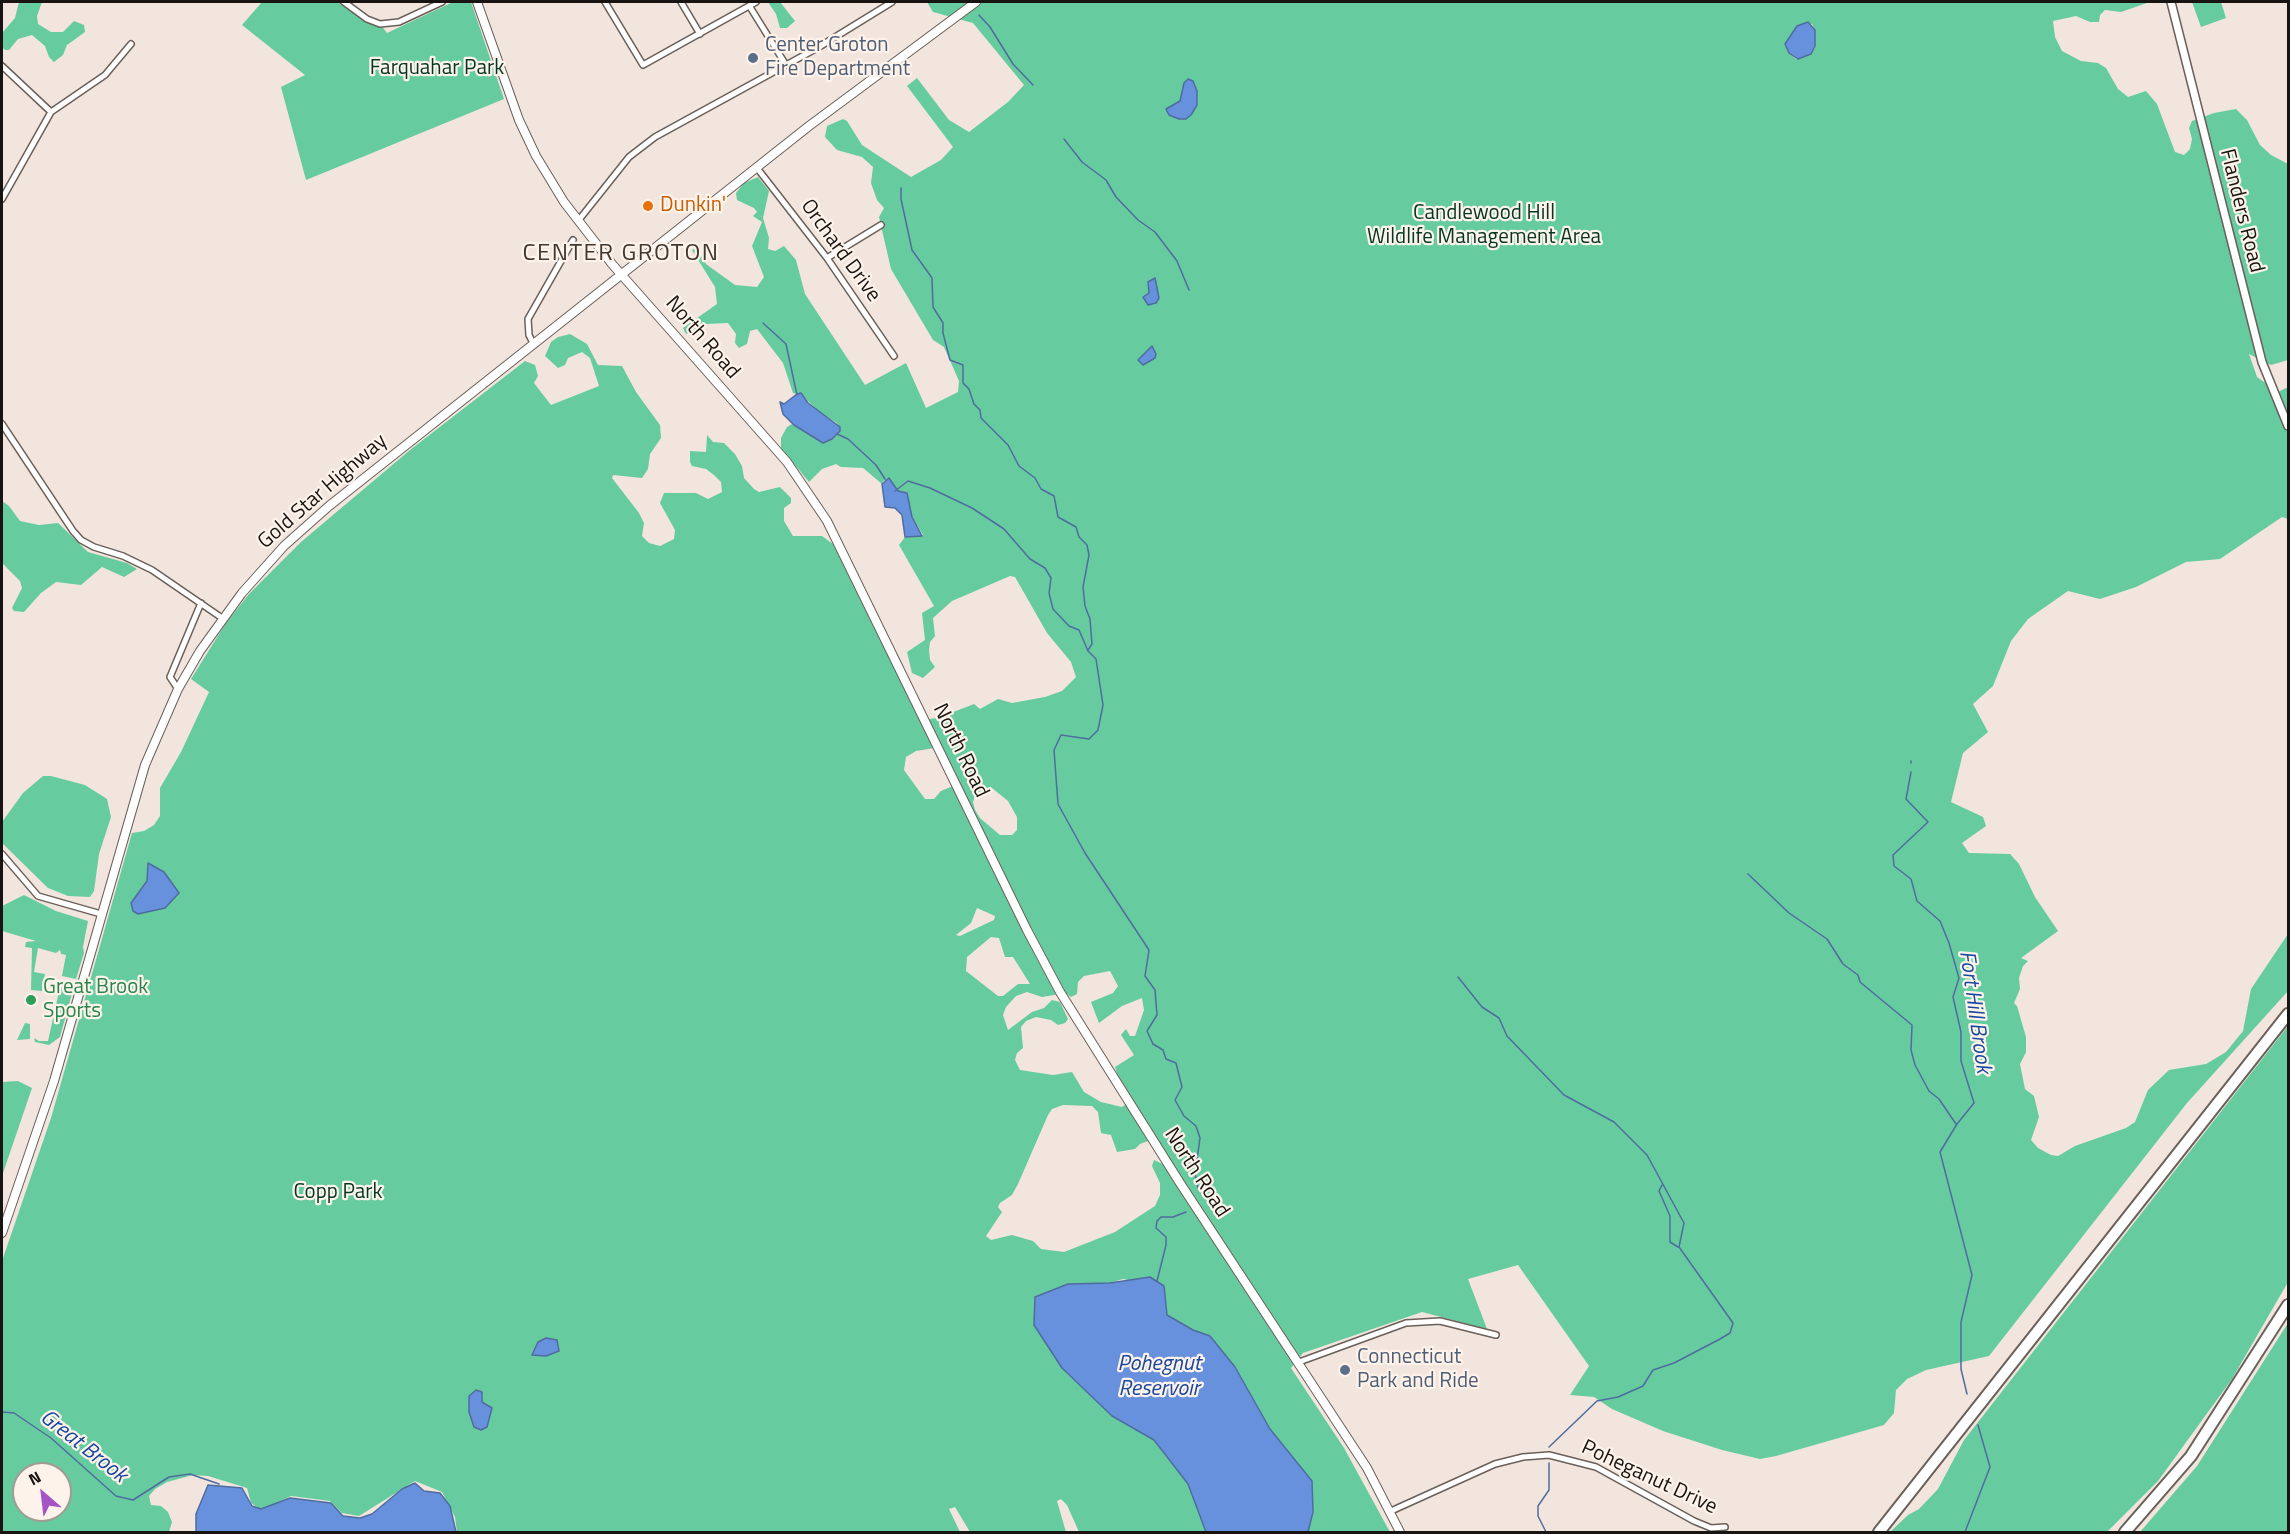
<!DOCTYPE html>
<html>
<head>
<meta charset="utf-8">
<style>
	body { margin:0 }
	#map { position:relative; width:2290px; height:1534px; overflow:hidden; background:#f1e5dd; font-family:"Titillium Web",sans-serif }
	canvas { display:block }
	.frame { position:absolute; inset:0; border:3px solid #171411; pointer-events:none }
	.north { position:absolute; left:12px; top:1462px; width:60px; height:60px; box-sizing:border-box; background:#fef3ea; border:2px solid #a29a93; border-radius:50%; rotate:332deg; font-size:16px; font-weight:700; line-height:24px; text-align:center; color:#171411 }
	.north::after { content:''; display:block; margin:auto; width:21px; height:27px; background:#a554c5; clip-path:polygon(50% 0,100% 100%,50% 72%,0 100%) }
</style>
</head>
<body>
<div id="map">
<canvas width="2290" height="1534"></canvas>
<div class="frame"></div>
<div class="north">N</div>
</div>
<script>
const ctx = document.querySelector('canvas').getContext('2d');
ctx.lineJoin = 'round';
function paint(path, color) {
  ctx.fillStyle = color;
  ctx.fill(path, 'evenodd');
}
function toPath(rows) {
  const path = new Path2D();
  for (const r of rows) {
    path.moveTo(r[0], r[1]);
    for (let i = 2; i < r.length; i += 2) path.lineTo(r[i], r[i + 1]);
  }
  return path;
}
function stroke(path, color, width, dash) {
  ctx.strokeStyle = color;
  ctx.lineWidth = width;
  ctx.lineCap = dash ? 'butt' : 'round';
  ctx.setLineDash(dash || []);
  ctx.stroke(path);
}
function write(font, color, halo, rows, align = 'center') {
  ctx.font = font + ' "Titillium Web",sans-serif';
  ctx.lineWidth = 4.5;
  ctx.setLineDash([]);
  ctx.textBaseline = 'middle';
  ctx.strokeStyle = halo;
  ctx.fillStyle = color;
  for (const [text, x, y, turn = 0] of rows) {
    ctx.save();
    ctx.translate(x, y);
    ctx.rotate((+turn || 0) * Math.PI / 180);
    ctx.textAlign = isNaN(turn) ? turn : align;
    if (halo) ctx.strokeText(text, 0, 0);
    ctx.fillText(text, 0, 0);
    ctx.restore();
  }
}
const green = toPath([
	[19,2,42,2,37,16,38,24,51,32,63,32,74,21,84,25,85,32,67,45,63,55,54,62,49,57,45,46,32,35,18,39,9,50,5,50,2,47,2,33,15,18],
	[262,2,342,2,381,25,387,33,453,2,471,2,504,99,306,180,281,87,305,75,242,25],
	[768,2,780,2,795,21,787,28,780,28,776,14],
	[927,2,2150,2,2121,12,2105,10,2100,15,2099,22,2090,22,2076,16,2053,21,2055,37,2062,51,2081,61,2098,63,2106,68,2118,89,2128,97,2146,91,2157,104,2175,152,2184,155,2190,149,2192,139,2189,128,2192,121,2214,113,2236,109,2247,120,2260,145,2271,155,2288,164,2288,360,2271,365,2249,354,2257,377,2278,392,2288,387,2288,519,2282,517,2220,559,2186,562,2136,587,2100,599,2068,591,2028,619,2011,641,1993,686,1973,704,1988,732,1963,753,1951,802,1983,817,1986,826,1962,843,1969,853,2010,854,2019,864,2035,897,2058,931,2021,958,2028,961,2023,966,2019,978,2020,989,2014,1003,2017,1006,2026,1037,2026,1052,2020,1064,2025,1089,2034,1096,2039,1117,2031,1140,2038,1148,2051,1155,2058,1156,2075,1146,2126,1128,2135,1122,2148,1090,2169,1070,2206,1064,2226,1052,2243,1031,2251,989,2288,934,2288,991,2187,1103,1989,1356,1926,1370,1907,1379,1896,1390,1894,1413,1884,1425,1776,1456,1760,1459,1722,1450,1663,1431,1612,1409,1594,1397,1570,1395,1589,1366,1518,1265,1468,1279,1487,1329,1422,1312,1303,1353,1291,1368,1344,1448,1390,1532,1308,1532,1298,1463,1270,1429,1235,1367,1210,1336,1193,1330,1167,1315,1164,1286,1123,1279,1110,1283,1068,1284,1035,1298,1062,1368,1112,1416,1154,1440,1188,1484,1206,1532,1079,1532,1067,1505,1061,1499,1057,1501,1066,1532,970,1532,955,1507,949,1509,960,1532,457,1532,455,1517,442,1492,415,1481,359,1516,342,1513,330,1501,291,1496,261,1510,251,1503,247,1488,208,1476,193,1475,167,1482,155,1489,149,1496,151,1505,161,1506,168,1512,172,1522,169,1532,2,1532,2,1261,51,1118,132,833,144,831,154,825,160,816,160,788,181,752,209,692,191,679,226,623,249,594,301,542,410,450,525,361,535,365,538,376,534,383,551,405,599,386,590,358,582,352,568,358,565,365,558,368,545,356,551,342,558,337,570,334,587,344,598,365,622,366,636,392,660,425,661,438,650,454,648,469,642,478,613,475,612,478,639,513,644,523,642,536,649,543,660,546,674,539,675,530,660,503,664,493,696,493,708,499,722,492,721,482,714,475,706,469,692,466,690,462,690,451,706,452,707,435,713,442,724,443,735,454,742,466,744,478,754,489,759,492,780,487,791,498,791,503,784,508,784,521,793,536,822,536,833,544,920,720,938,718,974,704,980,709,998,699,1012,703,1045,697,1062,691,1076,677,1071,662,1047,633,1015,577,1010,576,952,601,933,618,935,636,930,642,929,650,930,660,935,667,923,678,912,673,907,652,925,640,922,613,934,606,899,545,905,537,923,535,912,517,904,492,898,491,890,479,883,481,882,484,863,468,841,467,836,464,822,469,809,482,781,448,781,438,787,427,792,424,825,443,840,431,837,423,819,412,802,395,793,393,783,363,757,329,750,331,747,344,739,348,735,343,736,334,728,323,706,324,686,334,683,328,717,304,715,287,692,250,697,248,706,264,735,285,757,287,764,277,752,246,762,222,753,216,757,212,754,208,737,200,736,193,744,183,758,177,769,191,763,218,769,238,768,249,775,251,784,246,796,260,805,294,865,385,906,363,926,408,958,392,959,381,944,347,933,340,891,269,879,217,884,208,877,200,871,183,873,167,862,157,837,150,825,137,827,126,843,119,847,121,862,145,911,177,941,160,953,147,907,86,917,78,949,120,969,132,1008,102,1024,85,973,23,933,12],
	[1812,24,1815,30,1815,48,1807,56,1796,59,1789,53,1785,44,1794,30],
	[935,748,953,786,941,791,934,799,925,799,904,770,906,757,916,751],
	[992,788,1008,801,1017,817,1017,830,1012,835,1000,835,980,818,975,810,973,802,975,796],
	[977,908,995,916,994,920,960,936,956,935,971,923],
	[991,937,999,938,1005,957,1013,957,1030,984,1018,984,1003,996,998,996,966,971,967,957],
	[1110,971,1118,986,1113,993,1091,1002,1099,1023,1122,1006,1142,998,1144,1010,1135,1036,1130,1036,1126,1029,1121,1035,1134,1055,1115,1067,1126,1104,1122,1107,1101,1102,1084,1092,1072,1072,1053,1075,1020,1070,1015,1060,1017,1053,1023,1048,1021,1027,1026,1021,1036,1017,1051,1020,1058,1025,1065,1023,1068,1019,1060,1002,1052,1000,1044,1008,1032,1012,1008,1030,1003,1015,1006,1007,1016,996,1027,992,1042,997,1065,993,1071,997,1077,994,1078,982,1084,976],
	[1063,1105,1092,1106,1098,1112,1101,1133,1111,1135,1117,1152,1135,1149,1140,1144,1148,1141,1152,1144,1165,1165,1154,1160,1152,1166,1160,1183,1160,1195,1155,1206,1115,1232,1064,1252,1041,1249,1033,1241,1012,1235,991,1240,986,1236,1002,1212,998,1207,1000,1203,1012,1195,1018,1184,1048,1115,1052,1109],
	[24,1474,60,1474,60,1510,24,1510],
	[2192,2,2221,2,2226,18,2201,27],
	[2,501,9,506,20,521,39,525,58,523,88,552,127,563,137,569,124,577,102,567,81,585,56,582,41,593,24,612,14,611,12,608,22,588,20,581,2,563],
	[43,776,51,776,85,785,107,799,111,817,99,854,94,891,90,897,68,896,48,888,2,843,2,822,23,793],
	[24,895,56,911,88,921,83,947,84,953,76,979,62,976,66,955,61,954,60,950,56,953,38,948,34,972,45,974,42,991,31,990,32,948,25,947,26,942,36,941,2,931,2,906],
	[60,987,73,990,60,1037,49,1045,35,1042,34,1038,39,1041,48,1041],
	[25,1023,30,1024,30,1039,17,1040],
	[2288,1026,2288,1282,2232,1379,2158,1481,2107,1532,1890,1532,1908,1515,1919,1509,1938,1489,1964,1440],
	[18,1081,32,1088,2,1176,2,1082],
	[2288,1323,2288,1532,2140,1532,2197,1466]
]);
const water = toPath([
	[1808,22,1815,30,1815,46,1811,54,1798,59,1789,53,1785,44,1797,26,1808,22],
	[1188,79,1193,81,1197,91,1197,105,1191,115,1186,119,1179,119,1169,115,1166,109,1180,101,1184,83,1188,79],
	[1155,278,1159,298,1156,303,1148,305,1143,297,1149,293,1148,282,1155,278],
	[1152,346,1156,354,1155,358,1143,365,1138,360,1152,346],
	[801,393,808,403,840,427,840,431,832,439,823,443,794,425,783,414,780,402,784,404,797,394,801,393],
	[889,478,898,491,907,493,912,517,922,536,905,537,902,515,895,508,885,507,882,484,889,478],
	[148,863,164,872,179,893,165,908,138,914,133,911,131,903,147,881,148,863],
	[1150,1277,1164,1286,1167,1315,1193,1330,1210,1336,1235,1367,1270,1429,1312,1481,1313,1512,1308,1532,1206,1532,1188,1484,1154,1440,1112,1416,1062,1368,1034,1325,1035,1297,1068,1284,1110,1283,1150,1277],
	[546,1338,557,1340,559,1351,546,1356,532,1355,538,1342,546,1338],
	[476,1390,482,1392,482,1402,492,1408,487,1427,481,1430,474,1427,469,1412,469,1396,476,1390],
	[415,1483,424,1491,440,1493,450,1506,456,1532,196,1532,196,1514,208,1485,242,1488,252,1506,261,1509,290,1498,331,1503,343,1516,360,1518,372,1514,402,1489,415,1483]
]);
const stream = toPath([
	[979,15,990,27,1013,64,1033,85],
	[1064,139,1082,162,1106,180,1116,197,1138,220,1155,232,1177,261,1189,290],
	[901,188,901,199,912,250,932,278,933,307,943,323,943,333,950,360,963,365,963,383,969,389,974,404,980,410,981,418,1008,445,1019,466,1035,478,1041,489,1054,496,1058,517,1076,527,1079,537,1087,545,1089,555,1083,587,1085,606,1090,619,1092,644,1088,650],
	[763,323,786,344,797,395],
	[837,434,848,439,876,465,885,479],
	[895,491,908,481,930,488,972,508,1004,529,1030,559,1045,568,1051,578,1049,593,1053,609,1069,626,1079,630,1088,651,1096,659,1103,705,1098,730,1089,739,1061,735,1054,750,1058,804,1085,853,1149,950,1145,976,1155,990,1157,1015,1147,1031,1153,1044,1163,1050,1166,1059,1176,1063,1182,1087,1175,1100,1184,1116,1196,1126,1200,1138,1195,1174,1198,1188],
	[1911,761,1911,763],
	[1911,772,1906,799,1928,822,1893,855,1894,866,1911,879,1917,901,1940,921,1949,943,1959,978,1953,997,1961,1032,1961,1061,1974,1103,1957,1124,1940,1152,1972,1275,1961,1322,1961,1369,1967,1394],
	[1748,874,1789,913,1827,939,1843,964,1858,975,1860,982,1912,1025,1911,1050,1915,1065,1929,1091,1939,1099,1956,1124],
	[1458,977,1482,1007,1499,1018,1507,1036,1564,1095,1614,1122,1647,1155,1684,1223,1679,1247,1733,1323,1730,1333,1720,1339,1674,1363,1653,1370,1643,1386,1618,1397,1597,1401,1549,1447],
	[1662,1185,1659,1191,1670,1216,1670,1242,1678,1247],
	[1157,1281,1166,1245,1166,1237,1156,1228,1157,1221,1161,1217,1173,1217,1186,1212],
	[2,1412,14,1413,51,1438,116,1496,133,1500,169,1477,190,1474,219,1484],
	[1546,1532,1538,1516,1538,1506,1549,1490,1549,1463],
	[1965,1532,1990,1467,1978,1425]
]);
const minor = toPath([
	[344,2,367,19,380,24,399,22,442,2],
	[605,2,643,65,756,2],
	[681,2,700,34],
	[750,7,786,65],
	[2,66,51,112],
	[757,168,827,258,894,356],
	[2,199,51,112,105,75,131,44],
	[578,221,629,157,655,137,819,47,892,2],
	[827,258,881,225],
	[534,345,529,335,528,319,573,240],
	[2,424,73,531,81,540,94,547,123,556,152,570,222,618],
	[178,689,170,677,201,603],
	[2,854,38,896,101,914],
	[1299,1362,1406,1323,1440,1321,1496,1335],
	[1391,1511,1495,1464,1523,1457,1549,1455,1596,1467,1694,1521,1711,1528,1725,1527]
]);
const tertiary = toPath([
	[2171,2,2262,362,2288,426]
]);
const secondary = toPath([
	[477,2,519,120,536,156,564,202,612,264,787,462,827,521,1027,930,1060,992,1180,1183,1367,1468,1400,1532],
	[2,1233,54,1081,145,765,178,689,200,651,242,593,284,546,329,506,809,126,976,2]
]);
const motorway = toPath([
	[1879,1532,2288,1014],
	[2125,1532,2191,1456,2288,1305]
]);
const markers = [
	[753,58,6,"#5c6f8a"],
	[648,206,6,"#e8710a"],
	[31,1000,6,"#2e9e5b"],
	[1345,1370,6,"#5c6f8a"]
];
const serviceNames = [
	["Center Groton",765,46],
	["Fire Department",765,70],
	["Connecticut",1357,1358],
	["Park and Ride",1357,1382]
];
const parkNames = [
	["Farquahar Park",437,69],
	["Candlewood Hill",1484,214],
	["Wildlife Management Area",1484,238],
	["Copp Park",338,1193]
];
const foodNames = [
	["Dunkin'",660,206]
];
const streetNames = [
	["Flanders Road",2241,211,76],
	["Orchard Drive",840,251,54],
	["North Road",702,338,49],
	["Gold Star Highway",323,492,-41],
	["North Road",960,751,64],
	["North Road",1196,1173,57],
	["Poheganut Drive",1649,1478,25]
];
const leisureNames = [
	["Great Brook",43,988],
	["Sports",43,1012]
];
const waterNames = [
	["Fort Hill Brook",1974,1012,82],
	["Pohegnut",1159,1365],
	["Reservoir",1159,1390],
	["Great Brook",83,1447,38]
];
const quarterNames = [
	["CENTER GROTON",621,254]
];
paint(green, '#66cca0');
paint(water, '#6791dc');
stroke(water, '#4f6c9f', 1.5);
stroke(stream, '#4f6c9f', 1.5);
stroke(minor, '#6a6059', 8);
stroke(tertiary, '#6a6059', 10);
stroke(secondary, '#6a6059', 10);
stroke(motorway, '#6a6059', 14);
stroke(minor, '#fff', 5);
stroke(tertiary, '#fff', 7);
stroke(secondary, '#fff', 8);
stroke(motorway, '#fff', 10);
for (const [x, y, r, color] of markers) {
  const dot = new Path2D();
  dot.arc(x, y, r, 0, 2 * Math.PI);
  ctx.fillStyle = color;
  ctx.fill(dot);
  stroke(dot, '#fef3ea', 2);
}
write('21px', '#4e5e75', '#fef3ea', serviceNames, 'left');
write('21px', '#043624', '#fef3ea', parkNames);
write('21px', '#c56008', '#fef3ea', foodNames, 'left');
write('21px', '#171411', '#fef3ea', streetNames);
write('21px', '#27864d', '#fef3ea', leisureNames, 'left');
write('italic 22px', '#1948a0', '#fef3ea', waterNames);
ctx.letterSpacing = '1.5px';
write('24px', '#403831', '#fef3ea', quarterNames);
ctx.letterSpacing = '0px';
</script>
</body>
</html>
